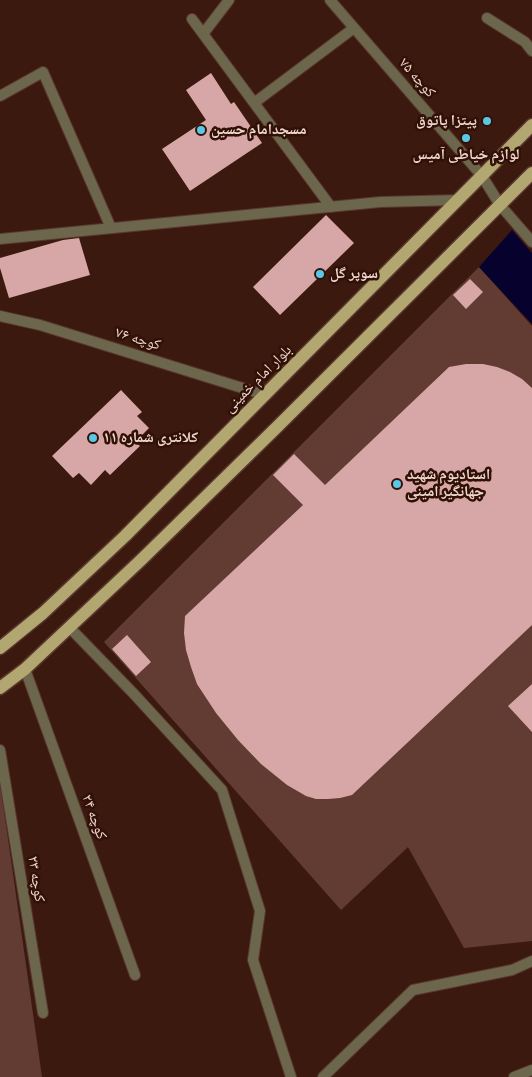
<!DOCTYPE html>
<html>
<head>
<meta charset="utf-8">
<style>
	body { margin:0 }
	canvas { display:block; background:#3c190f }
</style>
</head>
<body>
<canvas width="532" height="1077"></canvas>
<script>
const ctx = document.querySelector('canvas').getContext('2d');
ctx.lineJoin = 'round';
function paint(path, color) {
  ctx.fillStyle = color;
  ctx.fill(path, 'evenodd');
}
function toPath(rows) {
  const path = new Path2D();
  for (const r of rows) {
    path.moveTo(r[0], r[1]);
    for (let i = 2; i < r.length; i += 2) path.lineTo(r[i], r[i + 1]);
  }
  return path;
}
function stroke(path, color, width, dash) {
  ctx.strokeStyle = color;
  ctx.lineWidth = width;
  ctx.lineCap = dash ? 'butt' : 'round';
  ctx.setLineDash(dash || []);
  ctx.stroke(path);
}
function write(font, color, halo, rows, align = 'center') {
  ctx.font = font + ' "Fira Sans Condensed","Noto Naskh Arabic",sans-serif';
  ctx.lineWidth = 5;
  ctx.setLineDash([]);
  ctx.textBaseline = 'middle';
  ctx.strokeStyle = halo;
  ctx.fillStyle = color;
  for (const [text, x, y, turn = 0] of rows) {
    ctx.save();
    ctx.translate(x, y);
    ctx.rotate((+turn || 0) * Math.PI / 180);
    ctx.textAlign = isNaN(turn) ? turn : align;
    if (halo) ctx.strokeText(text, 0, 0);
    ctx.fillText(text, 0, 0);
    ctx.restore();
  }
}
const green = toPath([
	[479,267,532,326,532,941,464,948,408,847,341,910,104,642],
	[0,783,42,1077,0,1077]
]);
const water = toPath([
	[512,230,532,253,532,324,479,267]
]);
const building = toPath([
	[211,73,231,104,234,102,262,143,190,191,162,149,206,120,186,90],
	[326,215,354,243,280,315,253,287],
	[79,238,90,275,9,298,0,268,0,258,63,240],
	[470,279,483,292,466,309,453,295],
	[466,364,483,364,497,367,510,372,522,379,532,388,532,625,352,795,340,798,328,799,316,799,306,796,287,785,261,764,238,740,216,713,197,684,191,667,186,650,184,633,185,616,303,505,273,475,294,454,325,485,449,367],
	[121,390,142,412,137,416,149,428,135,442,140,446,110,475,105,470,91,485,79,473,73,478,52,456],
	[127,635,151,662,136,676,112,649],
	[532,684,532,732,508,706]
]);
const minor = toPath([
	[330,0,482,176,500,205,532,242],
	[487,18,525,42,532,51],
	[192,19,331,207],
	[203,34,229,0],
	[0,96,43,72,111,228],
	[254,103,354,28],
	[0,239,380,202,458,200],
	[0,316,40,325,265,395],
	[70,628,134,694,222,790,260,911,253,960,291,1077],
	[25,669,135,975],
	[0,750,43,1013],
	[323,1077,413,990,512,970,532,961],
	[514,1077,532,1070]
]);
const primary = toPath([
	[0,648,43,613,125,536,532,125],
	[0,688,25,669,141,560,277,427,532,173]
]);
const markers = [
	[487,121,5,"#59c8e4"],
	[201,130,5,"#59c8e4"],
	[466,138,5,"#59c8e4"],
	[320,274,5,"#59c8e4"],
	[93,438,5,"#59c8e4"],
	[397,484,5,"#59c8e4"]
];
const streetNames = [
	["کوچه ۷۵",417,78,49],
	["کوچه ۷۶",138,339,17],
	["بلوار امام خمینی",258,379,-45],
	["کوچه ۲۴",94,817,70],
	["کوچه ۲۳",36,879,81]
];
const poiNames = [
	["پیتزا پاتوق",477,121,"right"],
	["مسجدامام حسین",211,130],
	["لوازم خیاطی آمیس",466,155,"center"],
	["سوپر گل",330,274],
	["کلانتری شماره ۱۱",103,438],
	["استادیوم شهید",407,475],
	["جهانگیر امینی",407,492]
];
paint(green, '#623c32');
paint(water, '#07012e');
paint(building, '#d7a6a7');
stroke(minor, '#58372e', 12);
stroke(primary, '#58372e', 15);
stroke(minor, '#6c664d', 10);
stroke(primary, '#b3a771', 12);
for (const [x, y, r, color] of markers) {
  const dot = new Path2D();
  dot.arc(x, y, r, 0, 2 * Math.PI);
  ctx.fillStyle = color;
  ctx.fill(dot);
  stroke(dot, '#311006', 2);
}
write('15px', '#eed6ce', '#311006', streetNames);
write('bold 15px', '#eed6ce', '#311006', poiNames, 'left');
</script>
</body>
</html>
